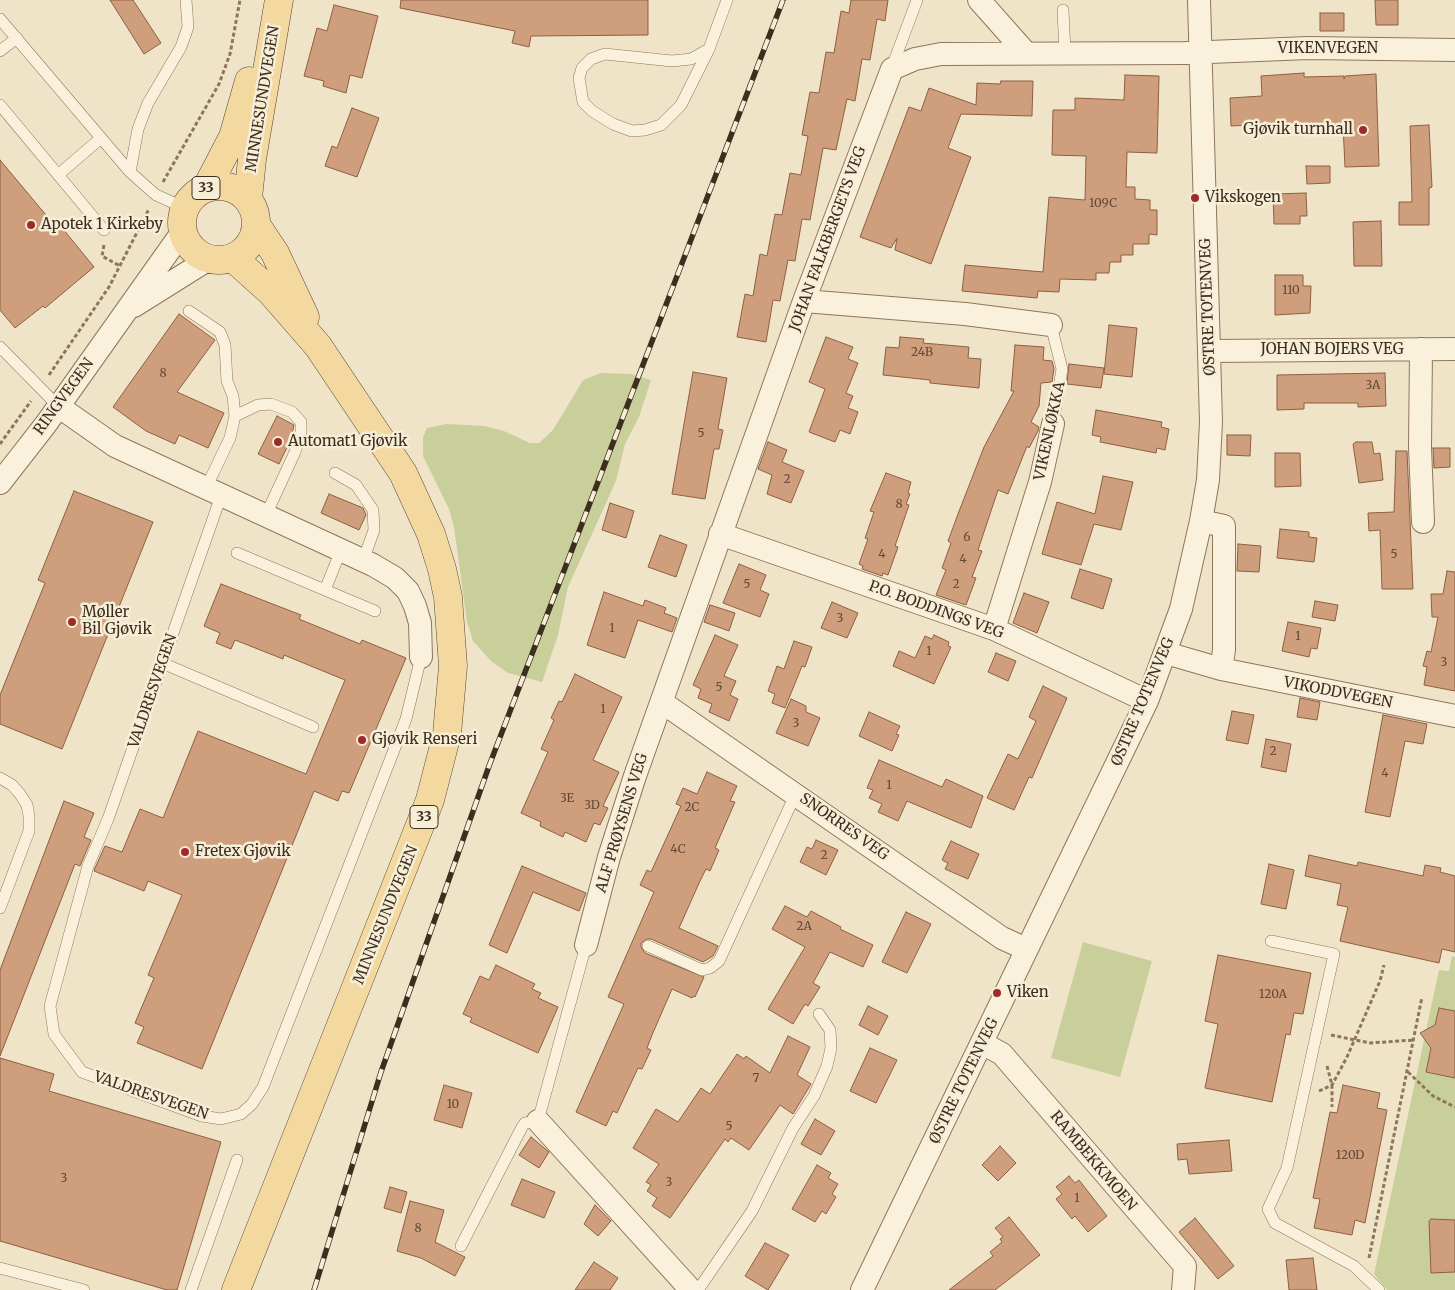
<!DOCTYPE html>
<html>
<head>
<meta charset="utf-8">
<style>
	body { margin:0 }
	canvas { display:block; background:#f0e4c8 }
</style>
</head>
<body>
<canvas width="1455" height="1290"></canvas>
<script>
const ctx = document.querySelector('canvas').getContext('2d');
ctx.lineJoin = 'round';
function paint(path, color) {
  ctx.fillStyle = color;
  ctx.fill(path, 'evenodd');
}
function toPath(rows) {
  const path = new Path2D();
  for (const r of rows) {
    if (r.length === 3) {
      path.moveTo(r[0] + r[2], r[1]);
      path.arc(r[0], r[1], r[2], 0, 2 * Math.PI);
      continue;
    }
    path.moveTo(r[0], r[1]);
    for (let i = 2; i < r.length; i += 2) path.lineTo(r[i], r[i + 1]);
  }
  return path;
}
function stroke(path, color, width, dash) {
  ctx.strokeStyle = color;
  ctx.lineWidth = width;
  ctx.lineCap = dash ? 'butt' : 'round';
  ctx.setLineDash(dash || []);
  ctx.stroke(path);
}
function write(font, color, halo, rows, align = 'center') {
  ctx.font = font + ' Merriweather,serif';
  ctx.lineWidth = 5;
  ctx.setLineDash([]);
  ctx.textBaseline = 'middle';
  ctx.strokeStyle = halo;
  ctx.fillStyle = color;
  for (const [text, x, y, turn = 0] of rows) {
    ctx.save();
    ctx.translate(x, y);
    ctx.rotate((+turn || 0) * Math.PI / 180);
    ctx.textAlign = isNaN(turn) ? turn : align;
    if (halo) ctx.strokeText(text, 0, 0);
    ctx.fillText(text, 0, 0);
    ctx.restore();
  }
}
const green = toPath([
	[601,373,631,374,651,380,639,417,625,444,616,481,568,587,558,635,542,682,508,673,492,662,473,641,467,622,454,527,449,509,423,456,423,437,427,428,446,424,485,426,504,431,530,443,539,443,553,430,583,380],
	[1083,942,1152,961,1120,1077,1051,1058],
	[1452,956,1455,957,1455,1290,1387,1290,1374,1274,1439,970,1449,971]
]);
const building = toPath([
	[110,0,133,0,161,43,144,54,110,0],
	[401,0,648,0,648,35,531,36,529,47,512,43,515,31,400,8,401,0],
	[851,0,888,0,885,21,877,19,870,60,862,59,855,101,847,99,836,150,823,148,810,220,802,219,795,261,788,260,780,301,773,300,766,342,737,337,745,294,753,296,760,254,767,256,775,214,782,215,790,173,801,175,808,136,802,135,810,92,819,93,826,52,834,53,841,11,849,13,851,0],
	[1375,0,1398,0,1398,25,1376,25,1375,0],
	[334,5,378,16,362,78,350,75,346,93,323,86,324,81,304,76,317,28,327,31,334,5],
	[1320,13,1344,13,1344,31,1320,31,1320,13],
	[1304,73,1304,77,1344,76,1344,79,1345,76,1376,74,1379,166,1345,167,1343,125,1272,128,1272,124,1231,126,1230,98,1262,96,1261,76,1304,73],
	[1125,75,1159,76,1157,153,1127,152,1126,187,1135,187,1135,199,1150,200,1150,210,1157,210,1157,235,1149,234,1149,244,1133,244,1133,255,1121,255,1121,262,1110,262,1109,273,1096,273,1096,280,1060,279,1059,292,1038,291,1037,298,962,291,965,265,1043,272,1049,197,1085,200,1086,156,1052,155,1053,110,1075,110,1075,98,1124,100,1125,75],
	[1001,81,1033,81,1032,116,961,114,948,148,971,157,931,264,895,250,897,238,891,248,860,237,909,107,921,111,929,88,976,105,977,83,1000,84,1001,81],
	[352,108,379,118,357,177,325,166,332,146,337,148,352,108],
	[1429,125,1432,187,1429,188,1429,225,1399,225,1399,202,1412,202,1410,126,1429,125],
	[0,160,56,227,59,224,94,267,45,308,43,306,15,328,0,310,0,160],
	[1306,166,1330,166,1330,183,1307,184,1306,166],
	[1306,193,1307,216,1300,216,1300,224,1274,224,1273,194,1306,193],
	[1381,221,1382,266,1354,266,1353,222,1381,221],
	[1275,275,1303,275,1303,286,1311,286,1310,313,1275,315,1275,275],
	[179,314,215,340,177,392,224,413,208,448,179,435,175,444,146,431,113,407,179,314],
	[1109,325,1137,328,1132,377,1104,374,1109,325],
	[826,337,853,347,848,359,858,363,846,393,853,396,848,408,858,412,850,434,840,430,835,442,809,432,825,389,809,382,826,337],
	[900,337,924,339,923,343,969,347,968,358,981,359,979,388,930,383,930,380,883,375,886,347,899,348,900,337],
	[1015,345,1044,347,1043,360,1052,361,1054,369,1052,382,1041,383,1039,406,1031,422,1039,427,1038,431,1029,448,1027,446,1008,494,998,490,978,550,982,551,972,577,976,578,966,605,936,595,946,570,942,568,951,543,948,541,958,514,984,447,1014,391,1011,391,1015,345],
	[1069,364,1104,368,1101,388,1067,384,1069,364],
	[693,372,727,378,718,429,723,430,719,449,714,449,705,499,672,494,693,372],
	[1385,373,1386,406,1358,407,1358,403,1304,403,1304,409,1277,410,1277,375,1385,373],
	[1096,410,1162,422,1161,427,1169,429,1165,450,1157,448,1156,453,1100,442,1101,437,1092,435,1096,410],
	[277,416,294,425,291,439,279,464,258,454,277,416],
	[1227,435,1251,435,1250,456,1227,455,1227,435],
	[768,442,787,450,782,462,804,471,791,503,767,494,772,475,758,469,768,442],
	[1356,442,1372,442,1374,454,1380,453,1383,480,1359,483,1353,444,1356,442],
	[1433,448,1450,448,1450,467,1434,468,1433,448],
	[1396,451,1407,451,1413,589,1382,589,1380,530,1369,531,1368,513,1394,512,1396,451],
	[1275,453,1300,453,1301,486,1275,487,1275,453],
	[886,473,911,482,908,493,910,494,906,504,909,505,895,546,898,547,888,575,883,573,882,576,862,569,863,566,859,564,868,539,865,538,874,512,870,511,886,473],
	[1103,476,1133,482,1121,530,1094,524,1081,565,1042,554,1057,502,1095,514,1103,476],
	[74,491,153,522,62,749,0,724,0,695,45,583,38,580,74,491],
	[329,494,363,508,366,515,359,530,321,513,329,494],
	[610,503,634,511,626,538,602,530,610,503],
	[1280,529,1309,532,1309,537,1317,538,1314,562,1277,558,1280,529],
	[660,535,687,545,676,577,648,567,660,535],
	[1238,544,1261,546,1259,572,1237,571,1238,544],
	[739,564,766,575,760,590,769,594,760,617,723,603,739,564],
	[1080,569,1112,579,1103,609,1071,598,1080,569],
	[1447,571,1455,572,1455,691,1424,685,1427,667,1423,666,1427,651,1431,652,1438,617,1432,617,1431,594,1443,594,1447,571],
	[221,584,301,615,299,619,360,644,362,640,406,658,349,793,342,791,338,801,314,791,202,1069,137,1043,144,1027,135,1023,154,978,148,975,182,895,148,881,144,891,94,871,95,868,105,846,122,852,140,809,163,818,198,731,306,774,345,680,284,655,283,659,235,640,231,649,216,643,220,633,204,626,221,584],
	[604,592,643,606,645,600,666,608,664,613,677,618,672,632,638,620,625,658,587,645,604,592],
	[1024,593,1049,602,1037,633,1013,623,1024,593],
	[1315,601,1338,605,1335,621,1312,617,1315,601],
	[832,602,858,613,847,638,821,628,832,602],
	[710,605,735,613,729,631,704,622,710,605],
	[1288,622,1321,628,1317,649,1311,648,1309,657,1282,651,1288,622],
	[715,635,738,645,724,676,736,681,730,695,738,699,729,721,709,712,712,704,698,698,701,689,693,685,715,635],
	[934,635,949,642,948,646,951,647,934,684,893,666,899,651,915,658,925,636,932,639,934,635],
	[794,641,812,647,805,667,802,666,785,708,772,703,775,694,768,691,777,666,784,669,794,641],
	[996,653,1016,661,1008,681,988,672,996,653],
	[575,674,622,697,593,760,619,772,603,806,608,808,600,825,594,823,586,842,565,832,563,837,540,826,541,822,521,813,548,752,541,749,554,720,551,718,559,701,562,702,575,674],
	[1043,686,1067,698,1032,778,1029,777,1014,810,987,798,1008,754,1018,759,1036,721,1029,717,1043,686],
	[1300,698,1320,702,1317,720,1297,717,1300,698],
	[791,699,806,706,806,712,820,718,808,746,776,733,791,699],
	[1232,711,1254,715,1248,744,1226,740,1232,711],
	[869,712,900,726,896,734,899,735,892,751,859,736,869,712],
	[1383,715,1427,724,1423,744,1405,741,1390,817,1365,812,1383,715],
	[1266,739,1291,744,1286,772,1261,767,1266,739],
	[879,760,942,787,946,779,983,796,971,828,907,801,898,821,878,812,882,804,869,798,873,790,867,788,879,760],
	[707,772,737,786,730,801,735,802,715,848,719,850,710,871,706,869,700,881,679,928,718,946,713,956,703,962,651,939,647,939,641,943,641,947,645,953,704,977,695,997,693,996,692,998,672,989,652,1035,647,1048,651,1050,642,1069,638,1068,617,1113,613,1111,606,1126,576,1112,624,1004,608,997,654,892,640,885,647,870,651,872,681,806,676,804,683,788,697,794,707,772],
	[64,801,94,813,84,837,91,840,80,866,75,864,0,1056,0,970,64,801],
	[816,840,838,850,826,875,800,862,807,847,812,849,816,840],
	[951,841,979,854,968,879,945,869,948,863,942,860,951,841],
	[1309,855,1357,866,1358,862,1423,876,1425,865,1441,868,1440,872,1455,876,1455,952,1442,949,1439,963,1340,941,1348,907,1337,905,1341,884,1305,876,1309,855],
	[1269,864,1294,870,1286,909,1261,904,1269,864],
	[522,866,586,893,579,911,533,892,507,953,489,945,522,866],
	[785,906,807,917,811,911,841,927,840,929,873,945,863,967,830,952,813,983,820,987,808,1006,805,1004,793,1024,768,1009,805,947,772,929,785,906],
	[906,912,931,924,907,973,882,962,906,912],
	[1218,955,1311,973,1303,1014,1294,1013,1290,1035,1286,1034,1272,1102,1205,1088,1218,1024,1205,1021,1218,955],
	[496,965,535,984,532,989,541,993,538,998,558,1007,538,1053,470,1022,472,1018,463,1014,480,976,489,980,496,965],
	[868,1006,888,1016,878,1035,859,1025,868,1006],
	[1439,1008,1455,1011,1455,1078,1426,1072,1431,1048,1420,1033,1435,1025,1439,1008],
	[788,1036,810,1047,797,1075,811,1084,793,1114,780,1105,749,1150,731,1138,728,1142,725,1139,670,1218,652,1206,657,1198,647,1191,651,1185,646,1182,659,1164,633,1148,656,1109,678,1122,701,1088,710,1094,737,1054,744,1059,746,1056,770,1073,788,1036],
	[870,1048,897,1060,876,1103,850,1091,870,1048],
	[0,1058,54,1074,49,1091,221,1142,177,1290,167,1290,0,1241,0,1058],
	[444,1085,472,1093,462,1128,434,1120,444,1085],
	[1343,1085,1380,1093,1377,1108,1387,1110,1365,1223,1355,1220,1352,1235,1314,1228,1320,1199,1313,1198,1330,1112,1337,1113,1343,1085],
	[815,1119,835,1131,821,1155,801,1144,815,1119],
	[531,1137,549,1152,539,1168,519,1155,531,1137],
	[1229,1140,1232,1171,1189,1174,1187,1159,1178,1160,1177,1144,1229,1140],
	[1000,1146,1016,1163,998,1181,982,1165,1000,1146],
	[817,1165,831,1173,828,1178,838,1184,832,1194,836,1197,826,1214,822,1211,815,1222,792,1209,817,1165],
	[1069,1176,1075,1183,1079,1180,1107,1216,1088,1232,1075,1216,1072,1219,1056,1199,1062,1194,1056,1187,1069,1176],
	[522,1179,555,1192,544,1218,511,1205,522,1179],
	[390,1187,407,1192,401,1213,384,1208,390,1187],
	[410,1201,444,1210,435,1242,465,1257,455,1276,421,1258,397,1251,410,1201],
	[595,1205,611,1221,598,1236,584,1224,595,1205],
	[1009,1217,1040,1255,995,1290,949,1290,993,1256,990,1252,1002,1242,1000,1239,1003,1237,995,1228,1009,1217],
	[1195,1218,1234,1266,1218,1279,1179,1232,1195,1218],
	[1431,1219,1455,1220,1455,1272,1431,1273,1429,1221,1431,1219],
	[765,1243,789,1255,768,1290,745,1276,765,1243],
	[1313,1258,1317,1290,1289,1290,1286,1260,1313,1258],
	[594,1262,618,1278,610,1290,575,1290,594,1262]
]);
const path = toPath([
	[163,182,219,84,230,54,240,0],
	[104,245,102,256,120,266],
	[49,375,109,287,149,209],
	[0,444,31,401],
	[1331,1035,1370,1043,1414,1040],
	[1327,1066,1332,1085,1332,1107],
	[1408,1072,1433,1096,1455,1107],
	[1319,1091,1332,1085,1347,1057,1380,981,1384,965],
	[1369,1258,1422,997]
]);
const service = toPath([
	[1063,10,1065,53],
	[0,19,130,172,156,195,185,208],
	[709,49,691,59,672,61,605,54,591,59,582,68,579,78,583,102,592,111,613,124,632,131,645,130,661,125,681,105,709,49,727,0],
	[0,51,17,38],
	[892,67,917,0],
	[0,105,104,230],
	[130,172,138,129,148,103,181,47,188,27,186,0],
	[58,175,101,138],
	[189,311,220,332,225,345,227,381,233,396,235,416,230,438,206,488],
	[1051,325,1062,369,1053,424],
	[0,347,58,406],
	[235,416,258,405,271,404,292,412,301,422,301,433,295,452,266,515],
	[335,473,356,485,373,510,374,530,363,561],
	[221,496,108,819,88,866,50,1006,54,1034,82,1072,202,1116,221,1119,241,1114,252,1104,263,1087,406,719,421,657],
	[237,553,375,611],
	[325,590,341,550],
	[162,663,313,727],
	[0,778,12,785,20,794,27,805,29,816,29,831,0,908],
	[1271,941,1334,954,1287,1168,1268,1209,1275,1223,1354,1266,1379,1290],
	[648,946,702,970,710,968,719,961,796,793],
	[461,1246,522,1127,525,1123,538,1121,586,945],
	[0,1268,84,1290],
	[191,1290,237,1160],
	[698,1290,752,1211,793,1128,814,1096,827,1066,831,1048,830,1030,819,1014]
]);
const minor = toPath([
	[979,0,1026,53],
	[804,301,965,314,1051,325],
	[134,306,209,259],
	[1421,349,1420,447,1423,522],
	[1210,351,1455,349],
	[58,406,115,446,373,565,395,578,408,591,415,606,420,623,421,657],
	[0,483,46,424,183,231],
	[720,534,994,629,1147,701],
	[994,629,1040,482,1053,424],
	[1166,653,1221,669,1224,650,1224,526,1201,521],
	[1221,669,1455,716],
	[663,703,1002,938,1026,949],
	[586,945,609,857,635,776,804,301,892,69,915,59,941,54,1185,53,1308,48,1455,50],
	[982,1043,1002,1054,1185,1266,1183,1290],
	[538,1121,691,1290],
	[862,1290,1147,701,1181,609,1201,521,1208,480,1211,422,1199,0]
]);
const primary = toPath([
	[219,223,37],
	[207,187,233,137,249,81],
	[248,198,252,159,279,0],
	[257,226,275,253,305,317],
	[233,258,271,292,318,346,403,473,431,534,442,569,448,597,453,666,447,734,430,800,236,1290]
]);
const rail = toPath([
	[314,1290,381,1072,489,766,783,0]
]);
const markers = [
	[1363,130,5,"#9e2a2b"],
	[1195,198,5,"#9e2a2b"],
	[31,225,5,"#9e2a2b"],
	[278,442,5,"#9e2a2b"],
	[72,622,5,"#9e2a2b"],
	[362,740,5,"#9e2a2b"],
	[185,852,5,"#9e2a2b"],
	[997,993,5,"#9e2a2b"]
];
const numberNames = [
	["109C",1103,204],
	["110",1291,291],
	["24B",922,353],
	["8",163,374],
	["3A",1373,386],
	["5",701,434],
	["2",787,480],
	["8",899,505],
	["6",967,538],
	["4",882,555],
	["5",1394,555],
	["4",963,560],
	["5",747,585],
	["2",956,585],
	["3",840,619],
	["1",612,629],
	["1",1298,637],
	["1",929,652],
	["3",1444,663],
	["5",719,688],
	["1",603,710],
	["3",796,724],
	["2",1273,752],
	["4",1385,774],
	["1",889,786],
	["3E",567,799],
	["3D",592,806],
	["2C",692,808],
	["4C",678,850],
	["2",824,856],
	["2A",804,927],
	["120A",1273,995],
	["7",756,1079],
	["10",453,1105],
	["5",729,1127],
	["120D",1350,1156],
	["3",64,1179],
	["3",669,1183],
	["1",1077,1199],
	["8",418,1229]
];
const shields = [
	[206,188,28],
	[424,817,28]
];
const shieldNames = [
	["33",206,188],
	["33",424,817]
];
const streetNames = [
	["VIKENVEGEN",1328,49],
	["MINNESUNDVEGEN",263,99,-81],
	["JOHAN FALKBERGETS VEG",828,239,-70],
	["ØSTRE TOTENVEG",1208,307,-92],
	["JOHAN BOJERS VEG",1332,350],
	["RINGVEGEN",64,397,-54],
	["VIKENLØKKA",1050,431,-78],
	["P.O. BODDINGS VEG",936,610,20],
	["VALDRESVEGEN",153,691,-71],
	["VIKODDVEGEN",1338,693,11],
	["ØSTRE TOTENVEG",1143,702,-67],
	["ALF PRØYSENS VEG",622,823,-73],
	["SNORRES VEG",844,827,35],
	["MINNESUNDVEGEN",386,915,-68],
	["ØSTRE TOTENVEG",964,1081,-64],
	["VALDRESVEGEN",151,1096,19],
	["RAMBEKKMOEN",1093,1161,50]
];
const poiNames = [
	["Gjøvik turnhall",1353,130,"right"],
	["Vikskogen",1205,198],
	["Apotek 1 Kirkeby",41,225],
	["Automat1 Gjøvik",288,442],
	["Møller",82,613],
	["Bil Gjøvik",82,630],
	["Gjøvik Renseri",372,740],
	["Fretex Gjøvik",195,852],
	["Viken",1007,993]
];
paint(green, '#c9cf9b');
paint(building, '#cf9f7d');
stroke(building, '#8d5f41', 1);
stroke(service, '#8d765c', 12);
stroke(minor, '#8d765c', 24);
stroke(primary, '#5b4430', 29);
stroke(path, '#8d765c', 3, [4, 2.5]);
stroke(service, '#faf1dc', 11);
stroke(minor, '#faf1dc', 22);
stroke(primary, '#f3d9a0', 28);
stroke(rail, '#3d2e20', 5.5);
stroke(rail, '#f7eed8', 4, [11]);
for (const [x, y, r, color] of markers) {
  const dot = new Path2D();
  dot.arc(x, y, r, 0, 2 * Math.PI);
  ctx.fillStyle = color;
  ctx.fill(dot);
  stroke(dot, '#f7eed8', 2);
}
write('12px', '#624a37', null, numberNames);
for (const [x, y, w] of shields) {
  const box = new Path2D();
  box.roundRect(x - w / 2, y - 11.5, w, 23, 4);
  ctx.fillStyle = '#f7eed8';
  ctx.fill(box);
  stroke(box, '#3d2e20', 1);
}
write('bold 14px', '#3d2e20', null, shieldNames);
write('15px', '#3d2e20', '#f7eed8', streetNames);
write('15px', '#3d2e20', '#f7eed8', poiNames, 'left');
</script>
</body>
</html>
